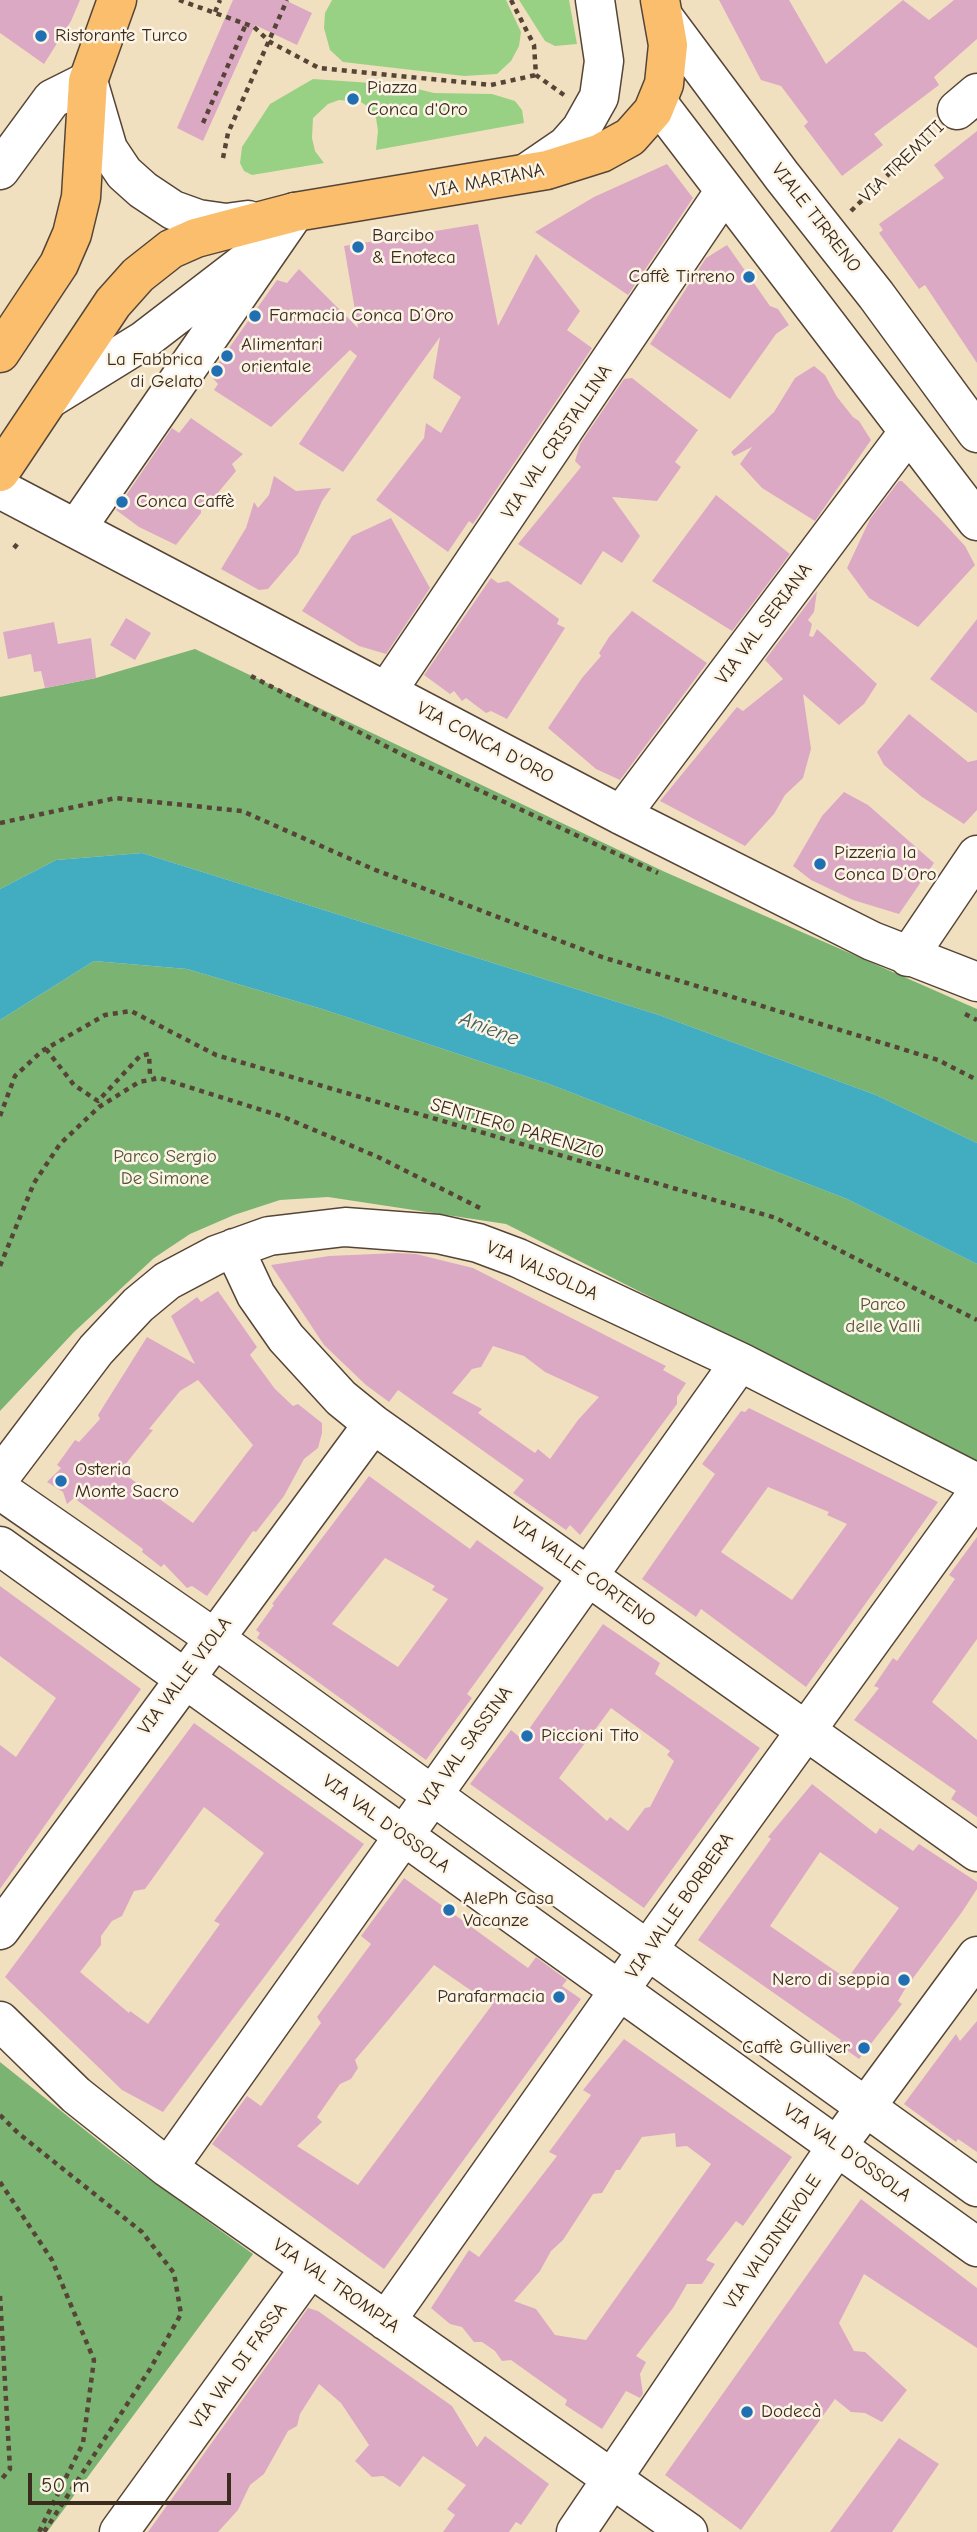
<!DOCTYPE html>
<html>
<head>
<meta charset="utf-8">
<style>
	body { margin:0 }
	#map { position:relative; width:977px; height:2532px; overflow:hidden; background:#f1e0c0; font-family:"Comic Neue",sans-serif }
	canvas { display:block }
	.scale { position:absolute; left:28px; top:2473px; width:203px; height:32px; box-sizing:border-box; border:4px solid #3b2a1e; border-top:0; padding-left:9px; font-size:21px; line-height:24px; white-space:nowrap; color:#3b2a1e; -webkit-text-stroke:5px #fcf5e5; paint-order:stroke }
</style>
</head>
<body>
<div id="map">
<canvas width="977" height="2532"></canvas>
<div class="scale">50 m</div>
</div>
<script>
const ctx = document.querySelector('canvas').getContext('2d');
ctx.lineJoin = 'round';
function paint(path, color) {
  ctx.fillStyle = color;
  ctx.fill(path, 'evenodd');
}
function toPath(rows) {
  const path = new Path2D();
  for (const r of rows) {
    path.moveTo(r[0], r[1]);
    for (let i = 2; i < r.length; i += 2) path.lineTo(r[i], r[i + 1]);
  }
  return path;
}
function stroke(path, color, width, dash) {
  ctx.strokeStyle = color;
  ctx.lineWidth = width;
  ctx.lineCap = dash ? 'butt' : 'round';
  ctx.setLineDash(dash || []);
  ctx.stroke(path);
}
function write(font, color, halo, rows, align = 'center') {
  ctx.font = font + ' "Comic Neue",sans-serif';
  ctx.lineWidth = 5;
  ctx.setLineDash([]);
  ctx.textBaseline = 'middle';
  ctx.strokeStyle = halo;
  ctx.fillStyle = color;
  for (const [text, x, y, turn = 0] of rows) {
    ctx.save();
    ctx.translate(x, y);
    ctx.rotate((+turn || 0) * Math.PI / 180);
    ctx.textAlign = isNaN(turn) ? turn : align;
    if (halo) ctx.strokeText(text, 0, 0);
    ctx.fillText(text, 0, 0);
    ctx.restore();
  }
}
const green = toPath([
	[332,0,506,0,521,32,519,46,511,61,497,74,464,76,343,62,330,50,324,28,325,13],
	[519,0,569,0,577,44,555,46,545,41],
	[313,79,401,85,434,93,492,94,515,101,522,110,524,123,376,150,378,131,376,118,370,108,361,102,339,100,328,104,313,118,312,138,315,151,324,163,252,175,244,171,240,163,242,147,270,104]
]);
const forest = toPath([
	[195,649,665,872,977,1009,977,1143,876,1095,659,1015,142,853,56,860,0,889,0,697,96,678],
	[94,961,187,969,322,1009,549,1084,847,1199,977,1264,977,1462,506,1224,328,1197,280,1200,234,1215,190,1234,154,1258,74,1332,0,1411,0,1020],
	[0,2062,115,2154,253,2254,47,2532,0,2532]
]);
const water = toPath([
	[142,853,659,1015,876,1095,977,1143,977,1264,847,1199,549,1084,322,1009,187,969,94,961,0,1020,0,889,56,860]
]);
const building = toPath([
	[0,0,80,0,71,21,44,64,0,33],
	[233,0,285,0,312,13,297,45,255,25,203,141,177,128],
	[719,0,789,0,826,64,903,0,929,20,954,0,977,0,977,39,934,77,939,85,874,134,883,145,842,176,804,126,808,122,781,86,761,80],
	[977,131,977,363,925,285,919,289,879,233,883,230,879,224,944,178,934,165],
	[667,164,693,198,628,295,535,232,594,197],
	[478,224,498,326,536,254,580,311,567,330,592,348,473,524,469,521,448,552,376,500,424,438,426,423,441,433,461,397,433,378,440,337,343,472,299,444,357,356,350,350,271,427,214,390,218,384,210,375,277,280,287,283,299,269,358,328,344,246],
	[727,245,770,306,778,309,789,325,776,334,730,399,650,344,706,258],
	[814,366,825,375,837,397,853,417,859,421,871,440,815,521,762,488,740,464,752,447,734,456,731,452,774,412,795,378],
	[632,378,698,430,675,462,681,467,657,501,612,497,640,536,622,563,603,551,581,585,518,544,581,467,575,461,580,444,624,379],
	[191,418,243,454,232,464,236,471,212,500,201,505,201,513,176,545,139,527,116,510,172,428,179,433],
	[274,476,296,491,331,488,322,501,298,554,268,589,259,590,221,569,246,528,254,502,258,508,269,495],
	[899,481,902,481,941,520,965,546,975,565,918,627,869,598,847,568,870,519],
	[716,495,790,554,732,631,652,581],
	[391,518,430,588,386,654,359,646,302,611,352,536],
	[491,578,498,583,508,581,559,619,557,624,565,628,507,719,491,711,486,713,466,698,462,701,454,691,450,694,424,675],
	[817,591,814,612,808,620,812,624,809,636,813,637,817,629,877,684,864,704,839,725,803,694,811,749,803,778,785,795,774,814,745,846,660,801,737,707,743,711,783,679,765,660],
	[632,611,707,663,620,780,596,769,548,728,582,678,601,656,599,653,609,637],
	[126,618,151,633,135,660,110,645],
	[977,619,977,713,930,679],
	[54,622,58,644,91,638,96,678,45,688,41,671,34,672,31,654,8,659,3,632],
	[909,714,968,762,977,760,977,810,964,824,922,797,884,765,877,752],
	[844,792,868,805,934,863,899,914,853,900,811,880,793,866,822,816],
	[397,1253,416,1254,473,1268,666,1366,663,1370,686,1383,677,1397,677,1404,580,1535,570,1525,566,1530,513,1493,524,1480,398,1390,389,1402,366,1385,324,1345,271,1265,329,1256],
	[493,1346,524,1356,545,1372,599,1397,578,1420,550,1459,538,1449,535,1453,478,1413,482,1409,452,1393,472,1369,481,1367],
	[218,1291,257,1347,250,1355,275,1389,293,1406,298,1404,322,1423,322,1433,318,1448,304,1459,284,1496,256,1532,253,1531,207,1596,192,1586,187,1588,164,1564,161,1567,142,1552,143,1549,74,1498,67,1504,63,1492,47,1482,61,1468,57,1465,75,1440,79,1442,100,1419,98,1415,147,1337,195,1364,171,1316,197,1297,201,1302],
	[198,1380,253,1445,193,1523,120,1471,153,1430,149,1429,180,1391],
	[749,1408,938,1502,806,1687,701,1609,696,1617,642,1579,715,1474,702,1464,741,1411,745,1412],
	[768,1487,829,1512,827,1515,847,1524,792,1600,721,1552],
	[369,1476,470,1549,477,1540,544,1588,467,1694,472,1698,426,1760,257,1638,260,1633,256,1630,274,1605,272,1604],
	[385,1558,435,1586,432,1590,448,1599,398,1667,332,1624],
	[977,1537,977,1639,932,1702,977,1740,977,1817,951,1799,956,1791,854,1720,879,1688,874,1686,893,1658,897,1661,955,1579,949,1575],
	[0,1586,141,1689,0,1889,0,1745,16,1757,56,1698,0,1656],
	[603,1624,660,1663,655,1674,760,1748,644,1908,470,1784,511,1730,522,1739],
	[611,1708,670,1751,667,1755,674,1761,650,1807,645,1808,628,1831,610,1817,607,1821,559,1778],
	[194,1723,364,1844,163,2112,122,2090,5,1977],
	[204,1807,264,1853,214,1921,220,1924,148,2024,130,2011,129,2013,80,1972,101,1945,101,1936,112,1921,122,1916,134,1891,145,1889],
	[812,1784,876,1834,880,1828,913,1851,919,1844,977,1882,977,1889,962,1912,905,1989,898,2001,902,2004,859,2059,838,2044,841,2040,698,1940,771,1839,768,1837],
	[820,1852,899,1908,847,1979,770,1926],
	[404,1878,528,1968,536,1957,567,1980,562,1986,581,1999,384,2269,212,2144,247,2096,261,2106,321,2023,317,2017,371,1944,361,1936],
	[434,1965,492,2005,358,2185,297,2146,322,2122,317,2117,340,2084,351,2079,358,2068,355,2060],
	[977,2021,977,2152,958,2139,956,2142,904,2104,956,2034,960,2041],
	[624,2039,792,2157,743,2226,736,2221,706,2260,715,2264,702,2284,687,2284,673,2308,636,2356,646,2362,640,2374,643,2394,640,2398,626,2391,602,2429,565,2405,567,2400,511,2360,502,2361,495,2351,482,2342,474,2342,462,2327,450,2324,431,2308,469,2250,479,2257,557,2156,549,2152,591,2095,583,2090],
	[675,2133,676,2147,687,2146,711,2164,586,2340,555,2335,536,2309,514,2301,540,2271,551,2251,563,2240,593,2194,602,2193,616,2170,620,2170,642,2137],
	[861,2199,977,2288,977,2348,864,2274,839,2323,854,2351,865,2352,907,2390,882,2422,865,2413,851,2412,835,2399,741,2530,665,2475],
	[308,2308,318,2311,452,2406,477,2447,485,2436,549,2484,521,2525,516,2522,509,2532,443,2532,455,2515,447,2509,466,2485,423,2456,400,2487,383,2476,372,2477,355,2461,369,2445,341,2403,319,2384,300,2414,297,2426,288,2431,264,2474,250,2485,238,2510,218,2532,148,2532],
	[899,2438,939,2464,892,2532,830,2532]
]);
const path = toPath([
	[179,0,254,27,270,42,319,68,491,85,536,75],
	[511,0,534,45,536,75,564,95],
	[215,12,220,0],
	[203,123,246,24],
	[223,158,228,133,287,0],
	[851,211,935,129],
	[14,548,18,543],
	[251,676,405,756,658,873],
	[0,823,116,798,242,811,373,869,602,957,938,1060,977,1080],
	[965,1014,977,1020],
	[46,1049,74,1085,98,1101,140,1056,149,1054,150,1075,155,1079],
	[0,1116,15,1076,42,1051,105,1015,131,1011,216,1055,776,1218,977,1320],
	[0,1266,34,1183,60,1144,99,1107,139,1082,160,1078,281,1116,378,1157,480,1208],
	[0,2115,18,2133,142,2232,174,2273,181,2314,150,2369,44,2532],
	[0,2182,52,2260,94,2360,83,2443,39,2532],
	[0,2296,10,2469,0,2481]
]);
const minor = toPath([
	[665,19,782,176,876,295,977,433],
	[658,103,977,521],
	[957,110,977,93],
	[0,170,52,99,88,81,108,149,124,173,143,190,173,210,198,219,226,223,248,220],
	[528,172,566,146,581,129,599,97,604,61,595,0],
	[49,399,143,341,247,261],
	[0,489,621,815,872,941,977,982],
	[76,529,295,212],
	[387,691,724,192],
	[621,815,907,434],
	[908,957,977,855],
	[234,1248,256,1295,286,1338,341,1398,373,1424,977,1852],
	[0,1477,96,1350,138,1305,167,1281,216,1255,269,1236,345,1227,438,1234,478,1243,518,1258,740,1362,977,1483],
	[0,1490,214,1638,977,2187],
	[0,1546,977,2247],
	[0,1930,373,1424],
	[0,2021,76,2095,168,2168,688,2532],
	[168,2168,740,1362],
	[386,2321,664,1927,977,1494],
	[119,2532,310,2268],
	[576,2532,837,2146,977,1956]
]);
const major = toPath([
	[0,353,59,264,72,234,81,197,88,81,117,0],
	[0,472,113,303,138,275,171,249,196,238,295,212,547,170,601,153,630,137,653,111,664,84,668,45,660,0]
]);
const markers = [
	[41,36,7,"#1f6fb2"],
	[353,99,7,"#1f6fb2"],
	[358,247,7,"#1f6fb2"],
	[749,277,7,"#1f6fb2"],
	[255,316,7,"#1f6fb2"],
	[227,356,7,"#1f6fb2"],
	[217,371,7,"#1f6fb2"],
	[122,502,7,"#1f6fb2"],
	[820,864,7,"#1f6fb2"],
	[61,1481,7,"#1f6fb2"],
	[527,1736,7,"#1f6fb2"],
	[449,1910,7,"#1f6fb2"],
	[904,1980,7,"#1f6fb2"],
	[559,1997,7,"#1f6fb2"],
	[864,2048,7,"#1f6fb2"],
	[747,2412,7,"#1f6fb2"]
];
const poiNames = [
	["Ristorante Turco",55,36],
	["Piazza",367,88],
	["Conca d'Oro",367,110],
	["Barcibo",372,236],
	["& Enoteca",372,258],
	["Caffè Tirreno",735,277,"right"],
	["Farmacia Conca D’Oro",269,316],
	["Alimentari",241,345],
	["orientale",241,367],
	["La Fabbrica",203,360,"right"],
	["di Gelato",203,382,"right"],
	["Conca Caffè",136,502],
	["Pizzeria la",834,853],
	["Conca D‘Oro",834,875],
	["Osteria",75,1470],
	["Monte Sacro",75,1492],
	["Piccioni Tito",541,1736],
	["AlePh Casa",463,1899],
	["Vacanze",463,1921],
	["Nero di seppia",890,1980,"right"],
	["Parafarmacia",545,1997,"right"],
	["Caffè Gulliver",850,2048,"right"],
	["Dodecà",761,2412]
];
const streetNames = [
	["VIA TREMITI",902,162,-44],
	["VIA MARTANA",487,181,-11],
	["VIALE TIRRENO",816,218,52],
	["VIA VAL CRISTALLINA",557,442,-56],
	["VIA VAL SERIANA",764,624,-53],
	["VIA CONCA D'ORO",485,743,28],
	["SENTIERO PARENZIO",517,1129,16],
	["VIA VALSOLDA",542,1271,24],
	["VIA VALLE CORTENO",583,1572,36],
	["VIA VALLE VIOLA",185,1676,-53],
	["VIA VAL SASSINA",466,1747,-54],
	["VIA VAL D'OSSOLA",386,1824,36],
	["VIA VALLE BORBERA",680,1906,-55],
	["VIA VAL D'OSSOLA",847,2153,36],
	["VIA VALDINIEVOLE",773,2242,-56],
	["VIA VAL TROMPIA",336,2286,35],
	["VIA VAL DI FASSA",239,2366,-54]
];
const parkNames = [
	["Parco Sergio",165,1157],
	["De Simone",165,1179],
	["Parco",883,1305],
	["delle Valli",883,1327]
];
const waterNames = [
	["Aniene",489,1029,21]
];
paint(green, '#98d184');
paint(forest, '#7ab372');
paint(water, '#42adc1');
paint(building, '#dca9c5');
stroke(minor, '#564536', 41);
stroke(major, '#564536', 41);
stroke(path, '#564536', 4.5, [5, 5]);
stroke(minor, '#fff', 38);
stroke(major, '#fabe6d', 38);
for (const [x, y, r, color] of markers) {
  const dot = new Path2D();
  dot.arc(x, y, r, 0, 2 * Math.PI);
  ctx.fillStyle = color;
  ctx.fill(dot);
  stroke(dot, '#fcf5e5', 2.5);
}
write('19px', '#3b2a1e', '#fcf5e5', poiNames, 'left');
write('19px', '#3b2a1e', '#fcf5e5', streetNames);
write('19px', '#525438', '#fcf5e5', parkNames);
write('italic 21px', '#3e5e5f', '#fcf5e5', waterNames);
</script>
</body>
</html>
